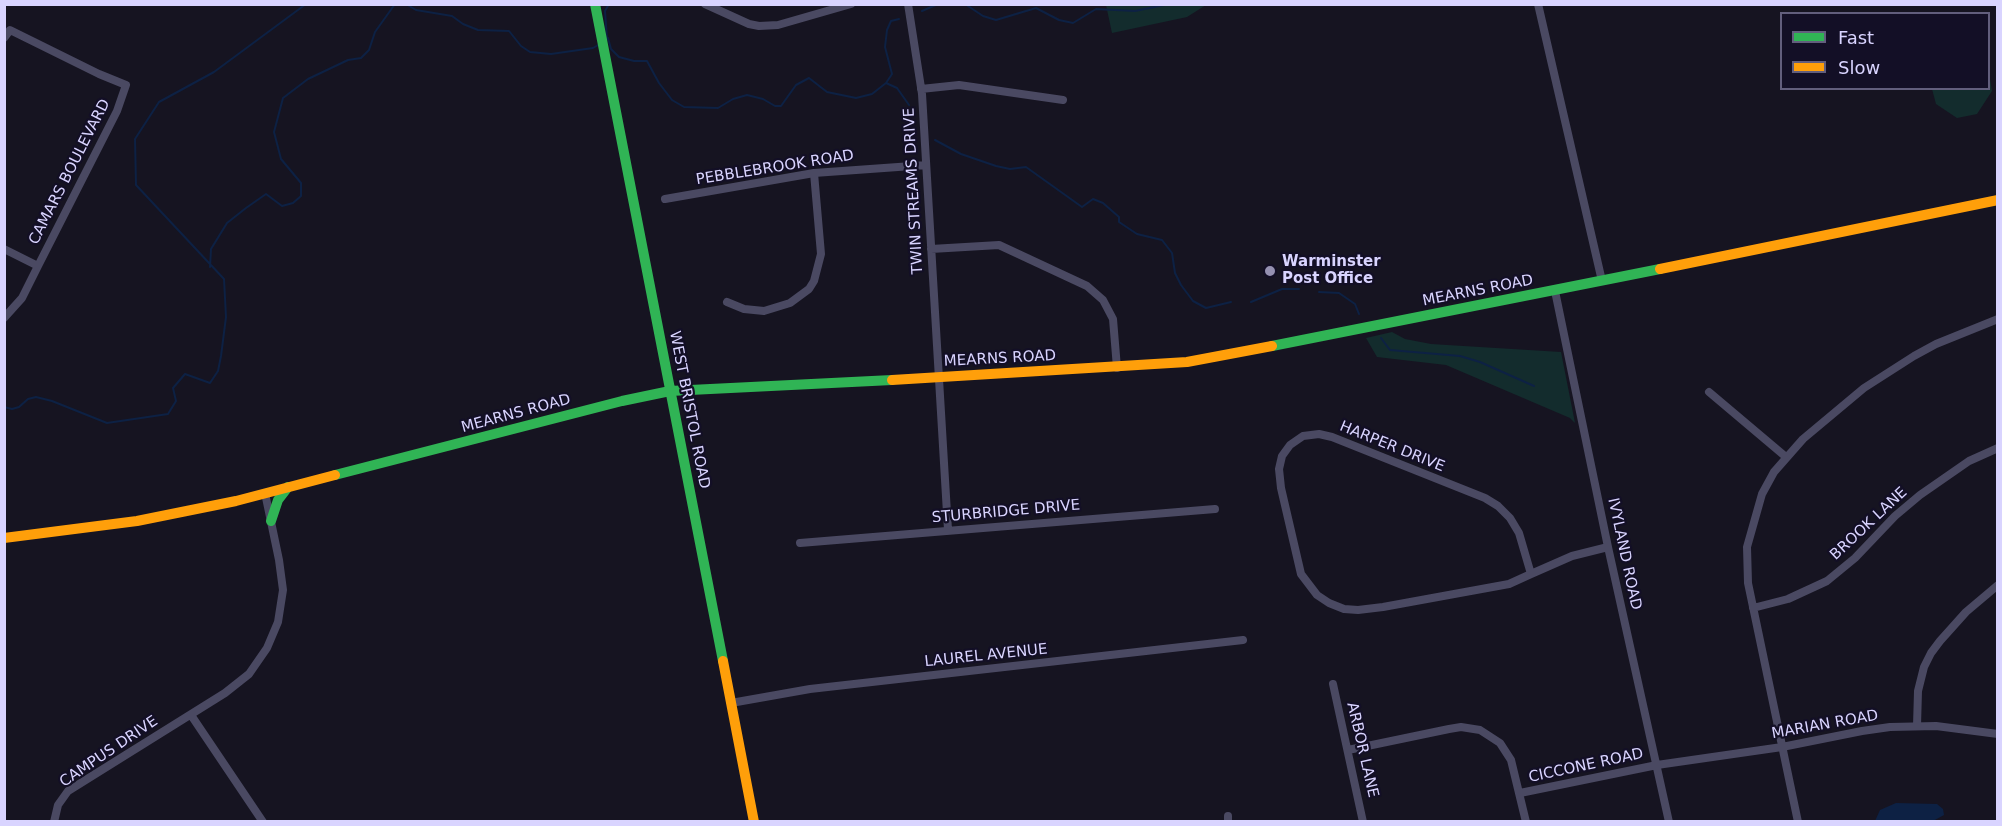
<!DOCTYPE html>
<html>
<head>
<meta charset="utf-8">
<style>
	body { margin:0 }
	#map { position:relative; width:2002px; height:826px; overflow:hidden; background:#161421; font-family:"DejaVu Sans",sans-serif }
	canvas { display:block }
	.frame { position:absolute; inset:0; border:6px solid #d9d4ff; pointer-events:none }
	.legend { position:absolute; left:1780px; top:12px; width:210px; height:78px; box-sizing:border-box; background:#130f26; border:2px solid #625e7d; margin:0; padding:8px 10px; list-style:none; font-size:18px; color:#d9d4ff }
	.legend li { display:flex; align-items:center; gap:12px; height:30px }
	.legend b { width:30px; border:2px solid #625e7d }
</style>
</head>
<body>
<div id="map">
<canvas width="2002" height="826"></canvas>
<div class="frame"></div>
<ul class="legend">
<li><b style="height:8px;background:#30b455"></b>Fast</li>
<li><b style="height:8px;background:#ff9f0a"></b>Slow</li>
</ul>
</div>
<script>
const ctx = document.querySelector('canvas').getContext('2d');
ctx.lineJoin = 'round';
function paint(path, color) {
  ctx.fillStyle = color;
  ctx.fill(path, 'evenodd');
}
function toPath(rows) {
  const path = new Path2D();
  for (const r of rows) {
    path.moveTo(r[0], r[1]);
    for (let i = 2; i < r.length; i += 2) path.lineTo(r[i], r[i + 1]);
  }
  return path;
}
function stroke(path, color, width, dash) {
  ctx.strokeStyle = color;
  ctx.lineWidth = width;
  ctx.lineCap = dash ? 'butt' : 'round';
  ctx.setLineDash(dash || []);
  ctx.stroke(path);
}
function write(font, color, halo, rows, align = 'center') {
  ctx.font = font + ' "DejaVu Sans",sans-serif';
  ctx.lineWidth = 4.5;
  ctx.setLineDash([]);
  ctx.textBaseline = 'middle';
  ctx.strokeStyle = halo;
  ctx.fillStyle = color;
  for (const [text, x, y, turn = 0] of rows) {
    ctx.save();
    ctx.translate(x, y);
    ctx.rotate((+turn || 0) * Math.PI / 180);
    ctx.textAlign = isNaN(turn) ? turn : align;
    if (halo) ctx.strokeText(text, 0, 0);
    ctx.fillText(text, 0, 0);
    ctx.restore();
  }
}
const green = toPath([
	[1106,5,1106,4,1206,5,1187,17,1112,33],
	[1989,73,1992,91,1977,114,1957,118,1936,104,1932,89,1988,88],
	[1392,332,1405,339,1431,344,1561,352,1575,423,1570,418,1446,365,1377,357,1366,338]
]);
const water = toPath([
	[1896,803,1937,804,1943,809,1944,815,1933,821,1875,821,1880,810]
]);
const stream = toPath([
	[406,4,416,10,452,16,463,24,478,30,509,31,521,46,530,52,551,54,593,48,600,44],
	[965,4,983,16,996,20,1036,8,1059,20,1073,23,1096,9,1135,11,1169,4],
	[922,11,938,4],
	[608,38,611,49,619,57,634,61,647,61,659,83,672,100,684,107,718,108,733,99,747,95,763,99,775,106,781,106,796,85,809,78,827,92,856,98,872,94,886,83,892,74,885,47,887,30,891,21,899,19],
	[607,39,605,11,609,4],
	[886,83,897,88,909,105],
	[935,140,961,154,996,166,1010,169,1026,167,1082,207,1093,199,1103,203,1119,217,1119,222,1137,234,1162,240,1172,253,1175,273,1181,285,1193,301,1206,308,1231,302],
	[210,267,211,249,227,223,246,208,266,194,282,206,293,203,301,196,301,183,281,159,274,132,283,98,308,79,348,60,361,58,369,50,375,32,395,4],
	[1319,292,1339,293,1355,304,1359,314],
	[1251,302,1282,289,1299,289],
	[1381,338,1390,350,1460,356,1480,362,1534,386],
	[4,407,12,409,19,407,28,399,36,397,52,401,107,423,168,414,176,401,173,388,185,374,210,383,218,371,221,356,226,317,224,279,136,185,135,139,159,102,214,72,306,4]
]);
const street = toPath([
	[705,4,749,24,759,26,778,25,851,4],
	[908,4,922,94,948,530],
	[1538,4,1602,281],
	[4,38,10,30,99,74,126,85,117,111,38,266,4,249],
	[921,89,959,85,1063,100],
	[665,199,814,173,926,165],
	[931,249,999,245,1087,286,1103,300,1113,319,1117,368],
	[1555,291,1608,547,1669,822],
	[727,302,744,309,764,311,790,303,809,289,814,281,821,254,814,173],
	[4,318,22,298,38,266],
	[1709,392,1786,457],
	[800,543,1215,509],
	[1531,574,1519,533,1510,518,1498,506,1485,498,1332,437,1319,434,1303,436,1290,445,1282,456,1279,469,1281,488,1301,574,1317,595,1329,603,1344,609,1358,610,1383,607,1509,584,1531,574,1572,556,1608,547],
	[1753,608,1788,599,1827,581,1855,558,1895,516,1920,495,1969,461,1998,448],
	[1333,684,1363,822],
	[731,703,810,689,1243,640],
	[191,715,263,822],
	[1917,726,1918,691,1924,667,1931,653,1940,641,1966,612,1998,585],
	[1348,750,1449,729,1461,727,1480,730,1500,743,1511,760,1526,822],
	[1520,793,1657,765,1782,747,1862,731,1890,727,1936,726,1998,734],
	[1228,816,1228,822],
	[54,822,58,805,68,791,225,693,249,674,267,648,278,622,283,590,279,560,265,493],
	[1798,822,1748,583,1747,547,1762,494,1774,472,1803,439,1864,388,1914,356,1936,344,1998,319]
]);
const fast = toPath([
	[595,4,723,661],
	[1272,346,1660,269],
	[335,475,622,401,670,391,892,380],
	[271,521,278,500,288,487]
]);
const slow = toPath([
	[1660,269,1998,200],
	[892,380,1187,362,1272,346],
	[4,538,137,521,236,501,335,475],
	[723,661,754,822]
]);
const markers = [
	[1270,271,6,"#9591b1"]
];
const streetNames = [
	["PEBBLEBROOK ROAD",775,168,-9],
	["CAMARS BOULEVARD",70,172,-63],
	["TWIN STREAMS DRIVE",914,191,-93],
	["MEARNS ROAD",1478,291,-11],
	["MEARNS ROAD",1000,359,-3],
	["WEST BRISTOL ROAD",689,410,79],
	["MEARNS ROAD",516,414,-15],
	["HARPER DRIVE",1392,447,22],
	["STURBRIDGE DRIVE",1006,512,-5],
	["BROOK LANE",1869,524,-43],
	["IVYLAND ROAD",1624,554,78],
	["LAUREL AVENUE",986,656,-6],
	["MARIAN ROAD",1825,725,-10],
	["ARBOR LANE",1362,750,77],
	["CAMPUS DRIVE",109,752,-34],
	["CICCONE ROAD",1586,766,-12]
];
const poiNames = [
	["Warminster",1282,262],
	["Post Office",1282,279]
];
paint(green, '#132c2d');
paint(water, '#0d2144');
stroke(stream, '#0d2144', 2);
stroke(street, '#4a4962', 8);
stroke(fast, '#30b455', 10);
stroke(slow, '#ff9f0a', 10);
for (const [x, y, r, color] of markers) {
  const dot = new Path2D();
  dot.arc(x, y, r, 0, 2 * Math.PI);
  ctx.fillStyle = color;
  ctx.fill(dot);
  stroke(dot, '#130f26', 2);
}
write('15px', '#d9d4ff', '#130f26', streetNames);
write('bold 15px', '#d9d4ff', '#130f26', poiNames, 'left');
</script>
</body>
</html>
